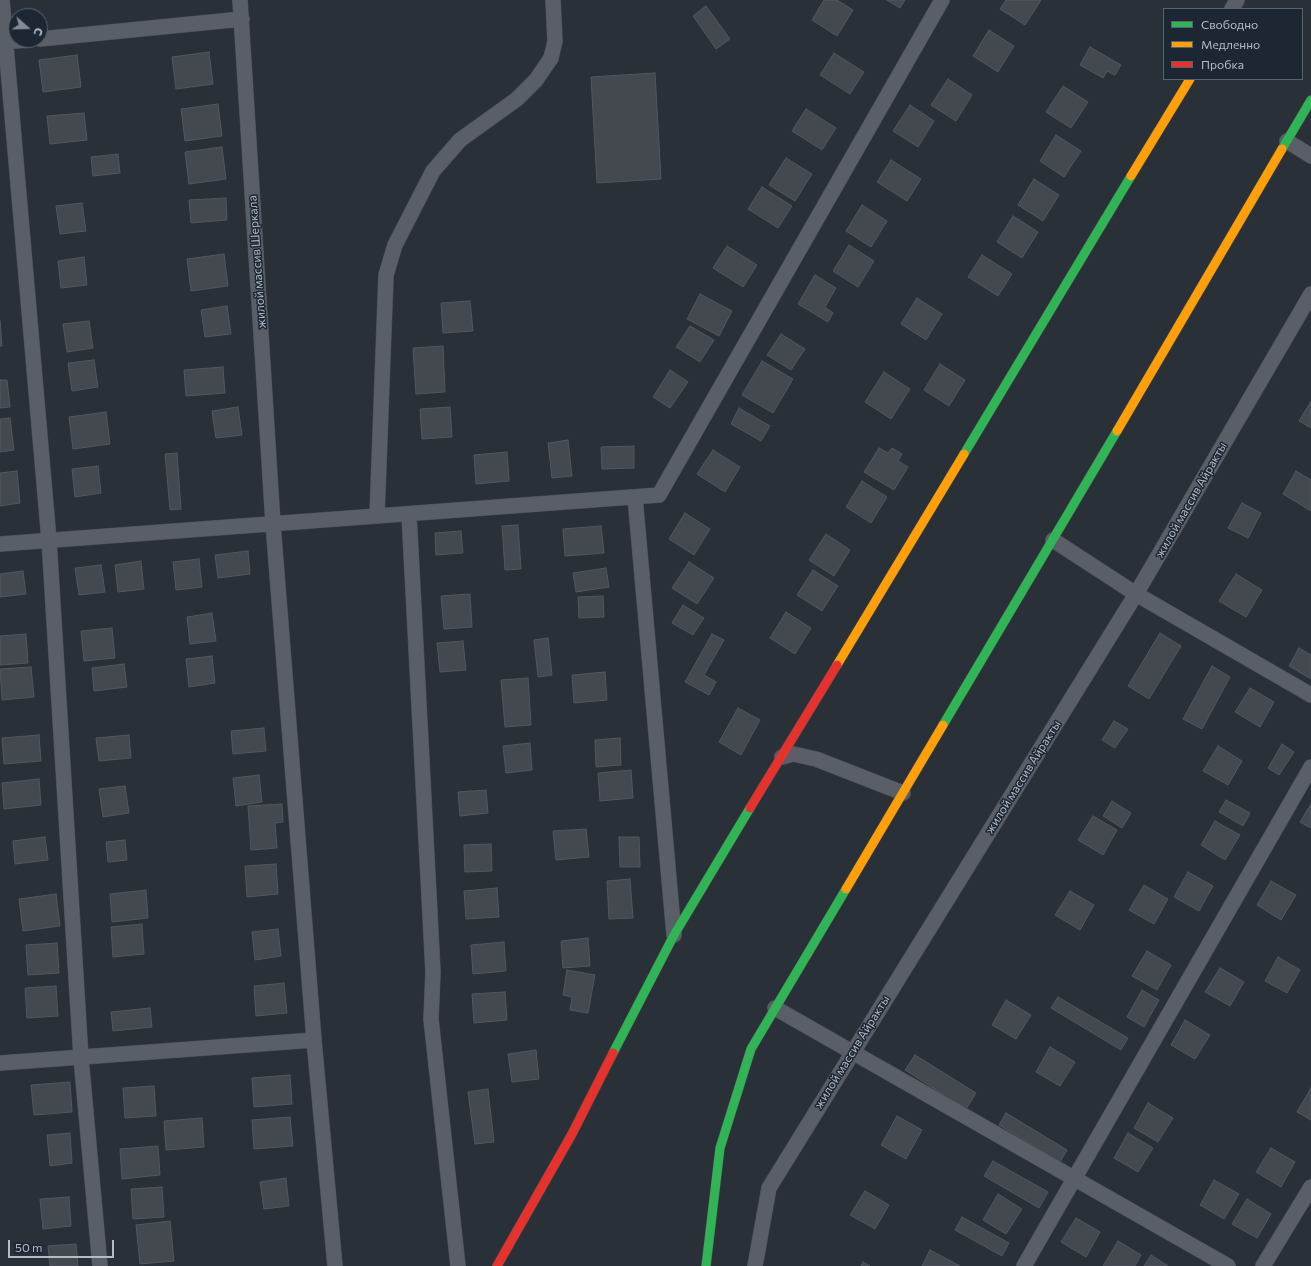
<!DOCTYPE html>
<html>
<head>
<meta charset="utf-8">
<style>
	body { margin:0 }
	#map { position:relative; width:1311px; height:1266px; overflow:hidden; background:#2a3038; font-family:Commissioner,sans-serif }
	canvas { display:block }
	.legend { position:absolute; left:1163px; top:8px; width:140px; height:72px; box-sizing:border-box; background:#1d2633; border:1px solid #59626f; margin:0; padding:5px 7px; list-style:none; font-size:12px; color:#b4bcc9 }
	.legend li { display:flex; align-items:center; gap:8px; height:20px }
	.legend b { width:20px; border:1px solid #59626f }
	.north { position:absolute; left:8px; top:8px; width:40px; height:40px; box-sizing:border-box; background:#1d2633; border:1px solid #59626f; border-radius:50%; rotate:110deg; font-size:11px; font-weight:700; line-height:16px; text-align:center; color:#b4bcc9 }
	.north::after { content:''; display:block; margin:auto; width:14px; height:18px; background:#848b96; clip-path:polygon(50% 0,100% 100%,50% 72%,0 100%) }
	.scale { position:absolute; left:8px; top:1240px; width:106px; height:18px; box-sizing:border-box; border:2px solid #b4bcc9; border-top:0; padding-left:5px; font-size:12px; line-height:14px; white-space:nowrap; color:#b4bcc9; -webkit-text-stroke:3px #1d2633; paint-order:stroke }
</style>
</head>
<body>
<div id="map">
<canvas width="1311" height="1266"></canvas>
<ul class="legend">
<li><b style="height:5px;background:#30b455"></b>Свободно</li>
<li><b style="height:5px;background:#ff9f0a"></b>Медленно</li>
<li><b style="height:5px;background:#e5322d"></b>Пробка</li>
</ul>
<div class="north">С</div>
<div class="scale">50 m</div>
</div>
<script>
const ctx = document.querySelector('canvas').getContext('2d');
ctx.lineJoin = 'round';
function paint(path, color) {
  ctx.fillStyle = color;
  ctx.fill(path, 'evenodd');
}
function toPath(rows) {
  const path = new Path2D();
  for (const r of rows) {
    path.moveTo(r[0], r[1]);
    for (let i = 2; i < r.length; i += 2) path.lineTo(r[i], r[i + 1]);
  }
  return path;
}
function stroke(path, color, width, dash) {
  ctx.strokeStyle = color;
  ctx.lineWidth = width;
  ctx.lineCap = dash ? 'butt' : 'round';
  ctx.setLineDash(dash || []);
  ctx.stroke(path);
}
function write(font, color, halo, rows, align = 'center') {
  ctx.font = font + ' Commissioner,sans-serif';
  ctx.lineWidth = 3;
  ctx.setLineDash([]);
  ctx.textBaseline = 'middle';
  ctx.strokeStyle = halo;
  ctx.fillStyle = color;
  for (const [text, x, y, turn = 0] of rows) {
    ctx.save();
    ctx.translate(x, y);
    ctx.rotate((+turn || 0) * Math.PI / 180);
    ctx.textAlign = isNaN(turn) ? turn : align;
    if (halo) ctx.strokeText(text, 0, 0);
    ctx.fillText(text, 0, 0);
    ctx.restore();
  }
}
const building = toPath([
	[824,0,837,0,853,10,837,36,812,20,824,0],
	[887,0,905,0,900,8,887,0],
	[1006,0,1041,0,1025,25,1000,9,1006,0],
	[706,6,730,39,716,49,693,16,706,6],
	[989,30,1014,46,998,72,973,56,989,30],
	[1090,47,1121,65,1115,75,1107,71,1103,78,1080,65,1090,47],
	[209,52,213,84,176,89,172,57,209,52],
	[834,53,864,72,850,94,820,75,834,53],
	[77,55,81,87,43,92,39,60,77,55],
	[655,73,661,179,597,183,591,77,655,73],
	[948,79,972,95,956,121,931,105,948,79],
	[1063,86,1088,102,1071,128,1046,112,1063,86],
	[218,104,222,136,185,141,181,109,218,104],
	[910,105,934,121,918,147,893,131,910,105],
	[806,109,836,128,822,150,792,131,806,109],
	[84,113,87,140,50,144,47,116,84,113],
	[1056,135,1081,151,1064,177,1040,161,1056,135],
	[222,147,226,179,189,184,185,152,222,147],
	[118,154,120,173,93,176,91,157,118,154],
	[786,158,812,174,795,201,769,185,786,158],
	[891,160,921,179,907,201,877,182,891,160],
	[1034,179,1059,195,1043,221,1018,205,1034,179],
	[762,187,792,206,778,228,748,209,762,187],
	[226,198,227,220,191,223,189,200,226,198],
	[82,203,86,231,60,234,56,206,82,203],
	[862,205,887,221,871,247,846,231,862,205],
	[1013,216,1038,232,1022,258,997,242,1013,216],
	[849,245,874,261,858,287,833,271,849,245],
	[727,246,757,265,743,287,713,268,727,246],
	[224,254,228,286,191,291,187,259,224,254],
	[982,255,1012,274,998,296,968,277,982,255],
	[84,257,87,285,61,288,58,261,84,257],
	[815,275,836,288,825,307,833,313,828,322,798,304,815,275],
	[700,294,732,311,719,336,687,319,700,294],
	[917,298,942,314,926,340,901,324,917,298],
	[470,301,473,331,443,333,441,303,470,301],
	[227,306,231,334,205,337,201,310,227,306],
	[0,321,2,346,0,346,0,321],
	[89,321,93,348,67,352,63,324,89,321],
	[690,326,714,340,700,362,676,347,690,326],
	[781,334,805,349,791,370,767,355,781,334],
	[443,346,445,392,416,394,413,348,443,346],
	[94,360,98,387,72,391,68,363,94,360],
	[762,361,793,379,773,413,742,395,762,361],
	[940,364,965,380,949,406,924,390,940,364],
	[223,367,225,393,186,396,184,370,223,367],
	[670,370,688,382,670,408,653,397,670,370],
	[884,372,910,389,891,419,865,402,884,372],
	[0,380,7,380,10,407,0,408,0,380],
	[1311,401,1311,428,1299,421,1311,401],
	[238,407,242,435,216,438,212,411,238,407],
	[450,407,452,437,422,439,420,409,450,407],
	[739,408,770,426,761,441,731,424,739,408],
	[106,412,110,444,73,449,69,417,106,412],
	[10,418,14,450,0,452,0,419,10,418],
	[568,440,572,476,552,478,548,443,568,440],
	[634,446,634,468,602,469,601,447,634,446],
	[879,448,888,453,892,448,902,454,898,461,908,467,894,490,864,472,879,448],
	[713,450,740,467,725,492,697,474,713,450],
	[507,452,509,481,476,484,474,455,507,452],
	[177,453,181,509,170,510,165,454,177,453],
	[98,466,101,493,75,497,72,469,98,466],
	[17,471,20,503,0,506,0,473,17,471],
	[1296,471,1311,480,1311,511,1283,494,1296,471],
	[862,481,887,497,871,523,846,507,862,481],
	[1242,503,1261,513,1248,538,1228,528,1242,503],
	[685,513,710,529,694,555,669,539,685,513],
	[518,525,521,569,505,570,502,526,518,525],
	[601,526,604,553,565,556,563,529,601,526],
	[461,531,463,553,436,555,435,533,461,531],
	[826,534,850,550,834,576,809,560,826,534],
	[248,551,250,574,218,578,215,555,248,551],
	[199,559,202,587,176,590,173,562,199,559],
	[141,561,144,589,118,592,115,565,141,561],
	[689,562,714,578,697,604,672,588,689,562],
	[101,565,105,592,79,595,75,568,101,565],
	[606,568,609,587,576,592,573,573,606,568],
	[813,570,838,586,822,611,797,595,813,570],
	[23,571,26,594,0,597,0,574,23,571],
	[1236,574,1262,590,1246,617,1219,601,1236,574],
	[470,594,472,627,444,629,441,596,470,594],
	[603,596,604,617,579,618,578,597,603,596],
	[683,605,704,618,693,635,672,623,683,605],
	[786,612,811,628,795,654,770,638,786,612],
	[212,613,216,641,190,644,187,617,212,613],
	[112,628,115,658,84,661,81,631,112,628],
	[1160,633,1181,646,1149,699,1128,686,1160,633],
	[26,634,28,663,0,665,0,636,26,634],
	[712,634,724,640,704,675,716,682,709,695,685,682,712,634],
	[548,638,552,675,538,677,534,640,548,638],
	[463,641,466,670,440,672,437,643,463,641],
	[1299,648,1311,655,1311,679,1289,666,1299,648],
	[212,656,215,683,189,687,186,659,212,656],
	[124,664,127,687,94,691,92,668,124,664],
	[1212,666,1230,677,1202,729,1183,719,1212,666],
	[31,667,34,697,2,700,0,669,31,667],
	[605,672,607,700,574,703,572,675,605,672],
	[528,678,531,725,505,727,501,680,528,678],
	[1250,688,1274,702,1260,727,1235,712,1250,688],
	[738,708,760,720,741,755,719,742,738,708],
	[1114,721,1128,729,1115,748,1102,740,1114,721],
	[264,728,266,751,233,754,231,731,264,728],
	[39,735,41,761,4,764,2,738,39,735],
	[129,735,131,758,99,761,96,738,129,735],
	[620,738,621,765,596,767,595,740,620,738],
	[530,743,532,770,506,773,503,746,530,743],
	[1282,744,1294,752,1279,775,1268,768,1282,744],
	[1218,746,1242,761,1228,785,1203,771,1218,746],
	[631,770,633,798,600,801,598,773,631,770],
	[259,775,262,802,236,806,233,778,259,775],
	[39,779,41,805,4,809,2,783,39,779],
	[125,786,129,813,103,817,99,789,125,786],
	[486,790,488,813,460,816,458,792,486,790],
	[1226,800,1250,813,1243,826,1219,812,1226,800],
	[1112,801,1131,813,1122,828,1103,816,1112,801],
	[282,804,283,822,275,823,277,848,251,850,248,806,282,804],
	[1311,804,1311,828,1300,822,1311,804],
	[1093,816,1117,830,1103,855,1078,840,1093,816],
	[1215,821,1240,835,1225,860,1201,845,1215,821],
	[586,829,589,857,556,860,553,831,586,829],
	[45,837,48,860,15,864,13,841,45,837],
	[619,837,639,837,640,867,620,867,619,837],
	[125,840,127,860,108,862,106,842,125,840],
	[491,844,492,871,465,872,464,845,491,844],
	[276,864,278,894,247,897,245,866,276,864],
	[1188,872,1213,886,1199,911,1174,897,1188,872],
	[630,879,633,918,609,919,607,881,630,879],
	[1271,881,1296,895,1281,920,1257,905,1271,881],
	[1144,885,1168,899,1154,924,1129,910,1144,885],
	[497,888,499,917,466,919,464,891,497,888],
	[146,890,148,918,112,922,110,894,146,890],
	[1070,891,1094,905,1080,930,1055,915,1070,891],
	[56,894,60,926,23,931,19,899,56,894],
	[142,924,144,954,113,957,111,927,142,924],
	[278,929,281,956,255,960,252,932,278,929],
	[588,938,590,966,563,968,561,941,588,938],
	[504,942,506,971,473,974,471,945,504,942],
	[57,943,59,973,28,975,26,945,57,943],
	[1147,951,1171,965,1157,990,1132,976,1147,951],
	[1278,957,1300,970,1287,993,1265,981,1278,957],
	[1220,968,1244,982,1230,1006,1205,992,1220,968],
	[567,970,595,975,588,1013,570,1010,572,997,563,995,567,970],
	[284,983,287,1013,256,1016,254,986,284,983],
	[56,986,58,1016,27,1018,25,988,56,986],
	[1142,990,1159,1000,1144,1027,1127,1017,1142,990],
	[505,992,507,1020,474,1023,472,994,505,992],
	[1058,997,1128,1038,1121,1050,1051,1008,1058,997],
	[1006,1000,1031,1015,1016,1039,992,1025,1006,1000],
	[150,1008,152,1027,113,1031,111,1012,150,1008],
	[1185,1020,1210,1035,1195,1059,1171,1045,1185,1020],
	[1050,1047,1075,1062,1060,1086,1036,1072,1050,1047],
	[536,1050,539,1079,512,1082,508,1054,536,1050],
	[915,1055,976,1093,966,1109,905,1070,915,1055],
	[290,1075,292,1104,254,1107,252,1078,290,1075],
	[70,1082,72,1112,34,1115,31,1085,70,1082],
	[154,1086,156,1116,125,1118,123,1088,154,1086],
	[1311,1088,1311,1120,1297,1112,1311,1088],
	[488,1089,494,1142,475,1144,468,1092,488,1089],
	[1148,1103,1173,1118,1158,1142,1134,1128,1148,1103],
	[1006,1113,1067,1150,1060,1162,999,1125,1006,1113],
	[897,1116,922,1130,906,1159,881,1145,897,1116],
	[290,1117,293,1146,254,1149,252,1120,290,1117],
	[202,1118,204,1147,166,1150,164,1121,202,1118],
	[70,1133,72,1163,50,1166,47,1135,70,1133],
	[1128,1133,1153,1148,1138,1172,1114,1158,1128,1133],
	[158,1146,160,1175,122,1179,120,1149,158,1146],
	[1271,1148,1295,1162,1281,1187,1256,1172,1271,1148],
	[993,1161,1048,1192,1039,1208,984,1176,993,1161],
	[286,1178,289,1206,264,1209,260,1182,286,1178],
	[1214,1180,1239,1194,1224,1219,1200,1205,1214,1180],
	[162,1187,164,1217,133,1219,131,1189,162,1187],
	[865,1191,889,1205,875,1229,850,1215,865,1191],
	[998,1194,1022,1209,1006,1234,983,1220,998,1194],
	[69,1197,71,1226,43,1229,40,1199,69,1197],
	[1247,1199,1271,1214,1257,1238,1232,1224,1247,1199],
	[962,1217,1009,1243,1002,1256,955,1230,962,1217],
	[1076,1218,1100,1232,1086,1257,1061,1242,1076,1218],
	[170,1221,174,1261,140,1264,136,1225,170,1221],
	[1118,1241,1141,1255,1135,1266,1103,1266,1118,1241],
	[76,1244,78,1266,50,1266,48,1246,76,1244],
	[930,1250,960,1266,922,1266,930,1250],
	[1151,1255,1168,1266,1144,1266,1151,1255],
	[863,1262,870,1266,861,1266,863,1262]
]);
const street = toPath([
	[2,0,49,540,81,1058,100,1266],
	[240,0,273,524,314,1040,335,1266],
	[1232,9,1237,0],
	[40,39,242,19],
	[0,42,29,40],
	[1287,141,1311,156],
	[635,497,674,935],
	[409,514,433,972,431,1019,458,1266],
	[377,516,386,275,395,245,433,171,460,140,517,99,536,80,551,58,555,41,553,0],
	[1053,540,1136,594,1311,695],
	[0,544,659,495,942,0],
	[782,757,793,754,816,759,903,793],
	[775,1008,1228,1266],
	[0,1063,314,1040],
	[755,1266,769,1188,1136,594,1311,294],
	[1024,1266,1311,767],
	[1263,1266,1311,1187]
]);
const fast = toPath([
	[1282,149,1311,100],
	[964,454,1131,176],
	[943,725,1117,431],
	[613,1053,674,935,750,808],
	[706,1266,720,1148,751,1049,846,889]
]);
const slow = toPath([
	[1131,176,1190,79],
	[1117,431,1282,149],
	[837,665,964,454],
	[846,889,943,725]
]);
const jam = toPath([
	[750,808,837,665],
	[497,1266,572,1134,613,1053]
]);
const streetNames = [
	["жилой массив Шеркала",257,262,-94],
	["жилой массив Айракты",1191,500,-60],
	["жилой массив Айракты",1023,777,-58],
	["жилой массив Айракты",852,1052,-58]
];
paint(building, '#444950');
stroke(building, '#52575f', 1);
stroke(street, '#484c53', 16);
stroke(fast, '#484c53', 10);
stroke(slow, '#484c53', 10);
stroke(jam, '#484c53', 10);
stroke(street, '#5a5e66', 15);
stroke(fast, '#30b455', 9);
stroke(slow, '#ff9f0a', 9);
stroke(jam, '#e5322d', 9);
write('12px', '#b4bcc9', '#1d2633', streetNames);
</script>
</body>
</html>
